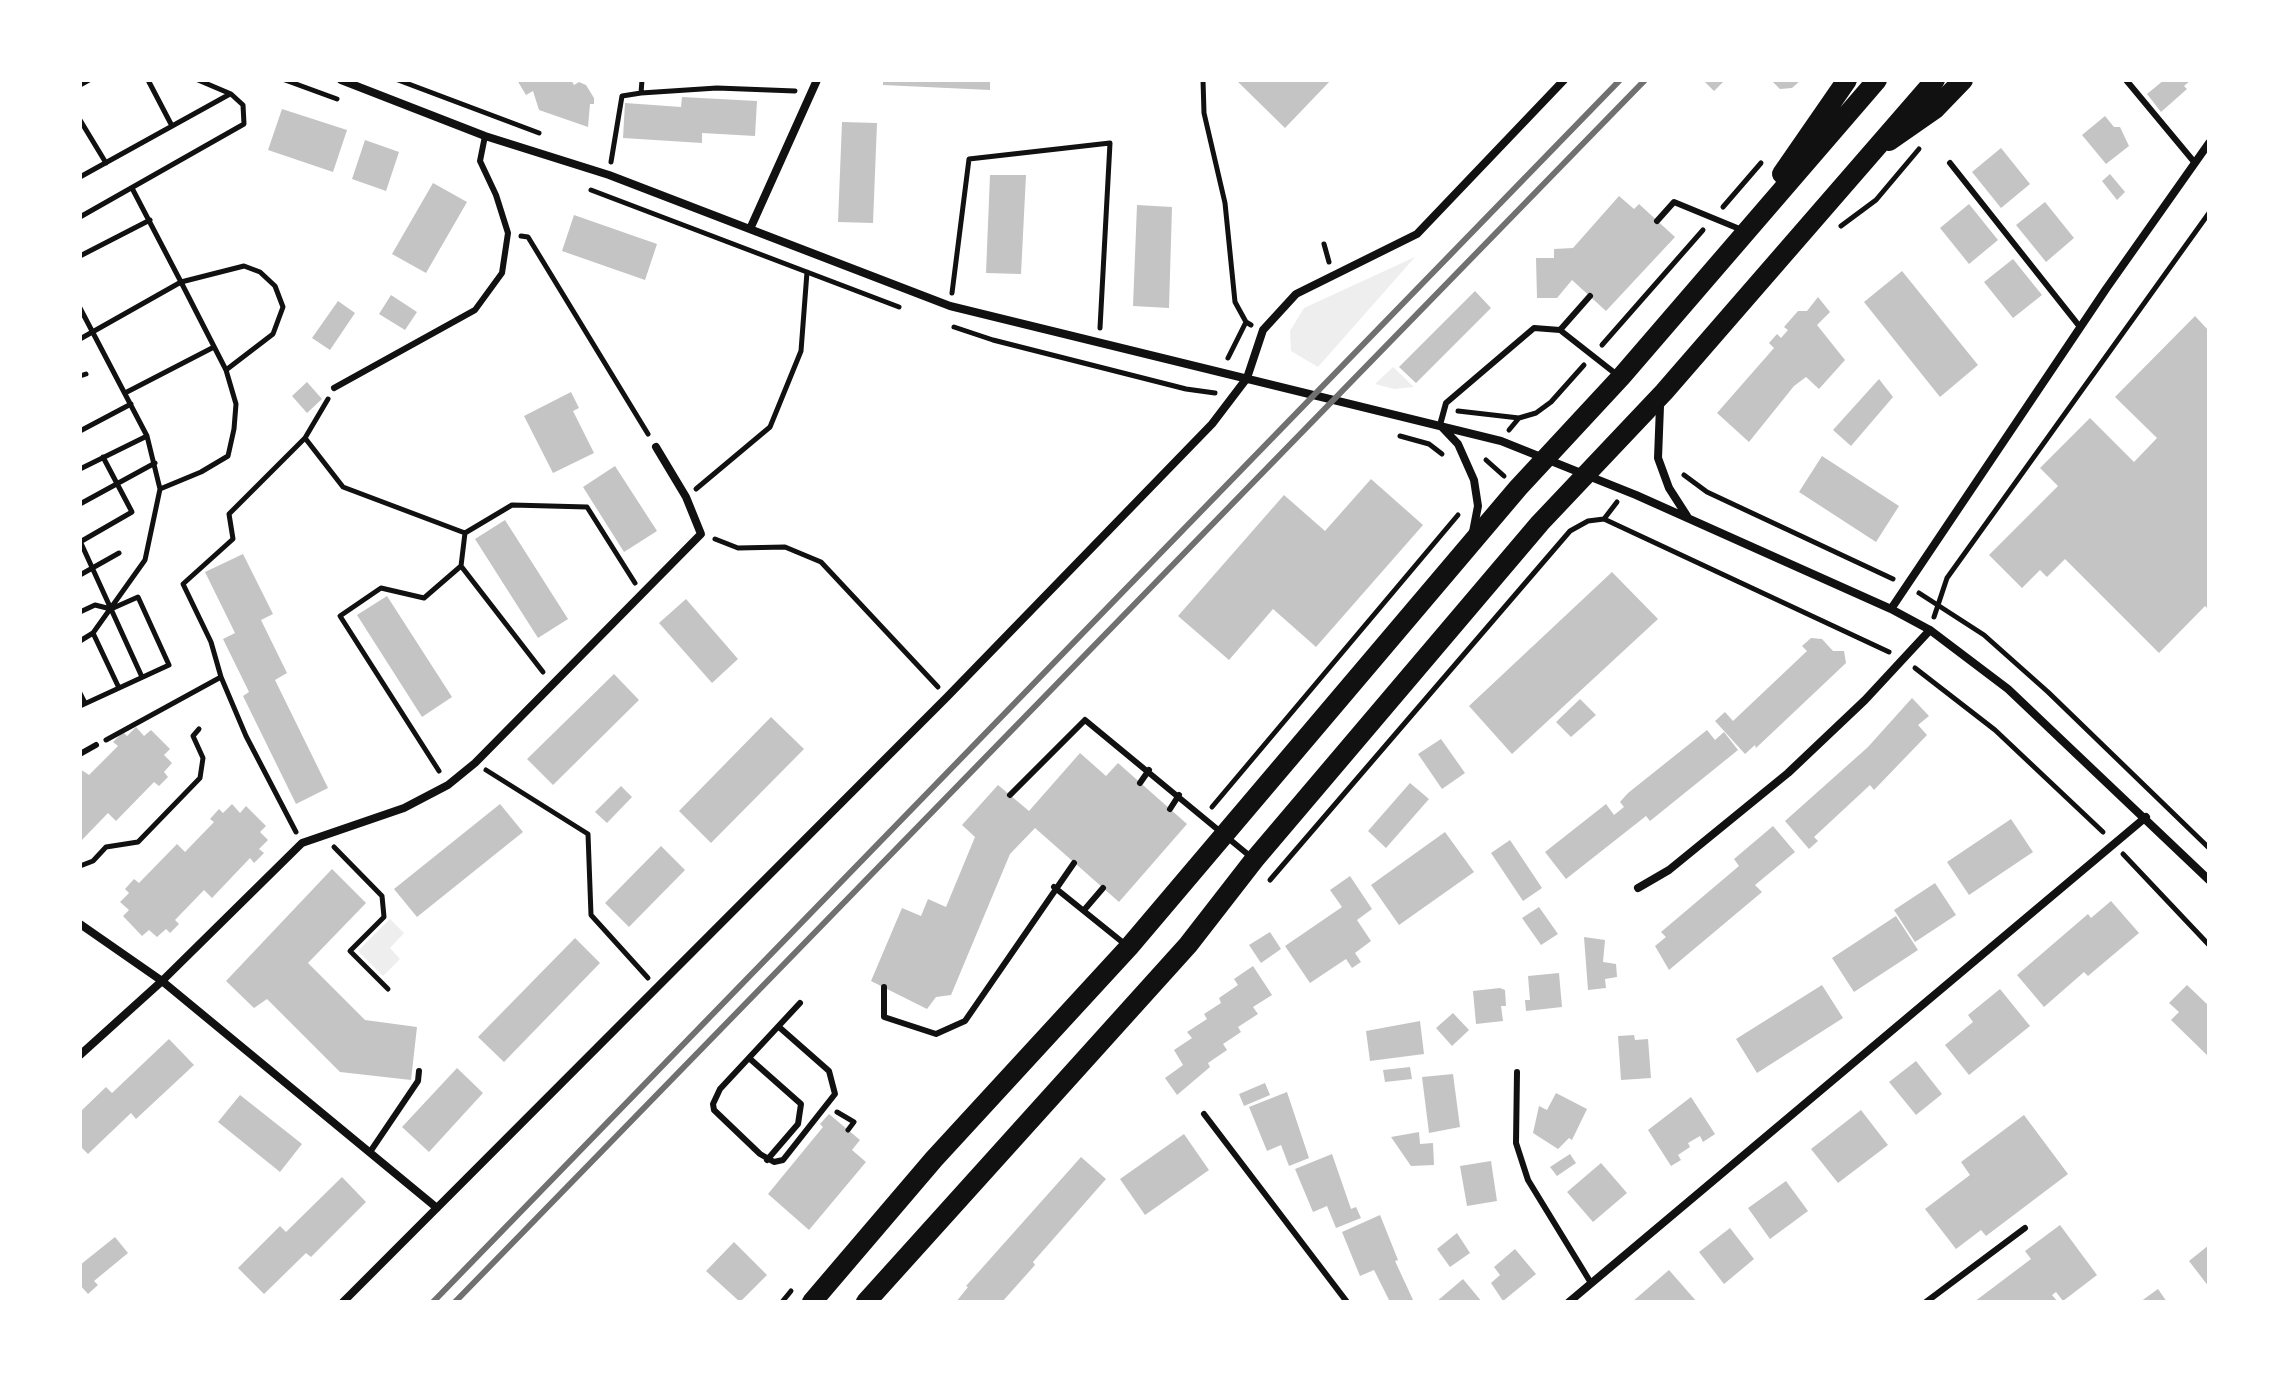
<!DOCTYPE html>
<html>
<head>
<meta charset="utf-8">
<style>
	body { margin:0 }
	#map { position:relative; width:2289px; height:1382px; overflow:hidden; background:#fff; font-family:Karla,sans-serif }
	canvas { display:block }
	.frame { position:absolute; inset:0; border:82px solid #fff; pointer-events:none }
</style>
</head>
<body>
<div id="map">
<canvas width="2289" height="1382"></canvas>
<div class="frame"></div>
</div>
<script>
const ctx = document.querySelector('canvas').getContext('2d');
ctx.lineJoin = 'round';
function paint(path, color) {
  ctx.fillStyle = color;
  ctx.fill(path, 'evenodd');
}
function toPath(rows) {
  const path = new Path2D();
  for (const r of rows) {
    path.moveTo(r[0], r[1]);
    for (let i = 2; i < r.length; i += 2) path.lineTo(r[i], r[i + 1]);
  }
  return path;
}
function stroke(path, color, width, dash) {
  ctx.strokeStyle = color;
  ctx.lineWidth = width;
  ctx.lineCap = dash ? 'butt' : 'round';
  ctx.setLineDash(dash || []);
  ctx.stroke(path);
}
const green = toPath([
	[1415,257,1318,367,1291,351,1290,331,1304,308],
	[1393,367,1414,387,1394,389,1375,384],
	[390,919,404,933,390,948,400,959,383,976,358,951]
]);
const building = toPath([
	[517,80,571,80,574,85,579,82,586,85,594,98,594,104,590,104,588,127,539,110,533,91,526,95],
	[883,80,990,80,990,90,883,85],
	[1236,80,1331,80,1285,128],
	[1703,80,1725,80,1714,91],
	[1771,80,1801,80,1792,88,1780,89],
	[2164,80,2191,80,2184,86,2187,89,2161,112,2147,94],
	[682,97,757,101,755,136,702,133,702,143,623,138,625,103,681,107],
	[282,109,347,130,333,172,268,150],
	[2105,116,2114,127,2120,127,2129,146,2106,164,2082,135],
	[842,122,877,123,873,223,838,222],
	[365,140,399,152,386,191,352,179],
	[2001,148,2030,184,2001,208,1972,172],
	[2110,174,2125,192,2117,200,2102,181],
	[990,175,1026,175,1021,274,986,273],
	[433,183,467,202,426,273,392,254],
	[1619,196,1634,209,1639,204,1675,237,1606,311,1572,280,1557,298,1537,298,1536,258,1554,258,1554,249,1573,248],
	[2045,202,2074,238,2046,262,2016,225],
	[1969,204,1998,240,1969,264,1940,228],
	[1137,205,1172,207,1169,308,1133,306],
	[574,215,657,244,645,280,562,251],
	[2013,259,2042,295,2013,318,1984,282],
	[1902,271,1978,365,1940,397,1864,302],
	[1475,291,1491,308,1416,383,1399,367],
	[391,295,417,312,405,330,379,314],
	[1818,297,1830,312,1817,325,1845,360,1819,389,1806,377,1794,386,1749,442,1717,413,1774,348,1769,343,1777,334,1781,338,1788,330,1784,327,1798,311,1807,311],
	[338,301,355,313,330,350,312,338],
	[2195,316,2209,331,2209,610,2205,606,2159,653,2065,559,2047,577,2040,570,2022,588,1989,555,2058,486,2040,468,2090,418,2134,462,2157,438,2115,397],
	[1879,379,1893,397,1851,446,1833,430],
	[307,382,322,399,307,413,292,396],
	[571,392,579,408,573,411,594,453,553,473,524,416],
	[1822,456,1899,506,1876,542,1799,492],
	[615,466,657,531,624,552,583,487],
	[1371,479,1423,525,1316,647,1273,609,1229,660,1178,616,1284,495,1325,531],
	[505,520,568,619,538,638,475,539],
	[243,554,273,614,261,620,287,673,275,680,328,788,296,804,243,696,249,692,223,639,235,633,205,572],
	[1612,572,1658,619,1512,754,1469,706],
	[387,596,452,697,422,717,357,615],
	[686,599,738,659,712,683,659,623],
	[1811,638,1822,639,1833,651,1844,651,1846,663,1756,748,1755,745,1745,754,1715,721,1725,712,1733,721,1807,651,1802,646],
	[614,674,639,700,553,785,527,759],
	[1912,698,1929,716,1918,725,1927,735,1874,790,1870,785,1814,837,1818,841,1809,849,1785,821,1868,747],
	[1580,699,1596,715,1571,737,1556,722],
	[771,717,804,749,711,843,679,811],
	[136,727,144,736,151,730,170,749,164,755,172,763,164,772,168,777,159,786,154,782,116,821,108,813,80,842,80,769,89,775,118,746,113,742,123,732,127,736],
	[1707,730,1715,740,1724,732,1738,750,1650,821,1646,816,1566,879,1545,852,1606,804,1614,815,1624,807,1620,802,1628,793],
	[1441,739,1465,773,1442,789,1418,754],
	[1080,753,1106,776,1118,763,1187,824,1119,902,1035,828,1010,854,951,995,936,997,927,1009,871,981,902,908,921,916,928,899,946,907,975,837,962,825,998,785,1029,811],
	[1410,783,1429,799,1386,848,1368,831],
	[621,786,632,797,607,823,595,812],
	[232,804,240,813,246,806,266,826,260,832,268,840,259,849,264,853,254,863,250,858,212,898,204,890,175,920,179,924,170,933,166,929,157,937,149,930,142,936,123,916,129,910,120,902,129,893,125,889,134,879,139,883,177,844,185,852,214,822,210,819,219,809,223,813],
	[500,804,523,832,417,917,394,889],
	[2011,819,2033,852,1969,895,1947,862],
	[1773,826,1795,852,1755,885,1762,892,1669,970,1655,946,1666,937,1661,932,1739,866,1734,859],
	[1445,832,1474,872,1399,925,1371,885],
	[1510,840,1542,888,1523,901,1491,853],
	[661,846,685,870,629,927,605,903],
	[332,869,366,903,308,963,365,1020,417,1027,411,1080,340,1072,267,999,254,1008,226,981],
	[1350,876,1372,909,1357,920,1371,941,1355,953,1361,962,1352,968,1346,959,1310,983,1285,946,1342,907,1330,890],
	[1935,883,1956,915,1915,942,1894,910],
	[2111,901,2139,933,2088,976,2084,972,2044,1007,2017,975,2088,914,2091,918],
	[1539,907,1558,934,1541,945,1522,918],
	[1896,916,1918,950,1854,992,1832,958],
	[1270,932,1281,949,1261,963,1249,945],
	[1584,937,1605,940,1603,962,1616,964,1617,977,1605,979,1606,988,1588,990],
	[575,938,600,963,504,1062,478,1037],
	[1253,966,1272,995,1253,1007,1258,1014,1238,1027,1241,1032,1223,1044,1227,1050,1208,1063,1210,1067,1177,1095,1165,1078,1183,1065,1174,1050,1192,1038,1187,1032,1207,1019,1204,1014,1221,1003,1219,998,1238,985,1234,979],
	[1559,973,1562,1007,1526,1011,1525,1000,1530,1000,1528,976],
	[1822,985,1843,1018,1757,1073,1736,1039],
	[2187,985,2209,1006,2209,1057,2171,1020,2179,1012,2169,1003],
	[1500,988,1505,990,1506,1006,1501,1006,1503,1021,1476,1024,1473,991],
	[2000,989,2030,1026,1969,1075,1945,1045,1973,1022,1968,1015],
	[1453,1013,1469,1030,1452,1046,1436,1028],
	[1420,1021,1424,1054,1370,1061,1366,1031],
	[1634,1035,1635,1040,1648,1039,1651,1078,1621,1080,1618,1036],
	[169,1039,194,1065,136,1119,131,1113,88,1154,80,1146,80,1112,106,1087,112,1093],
	[1916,1061,1942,1094,1916,1115,1889,1082],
	[1410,1067,1412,1079,1385,1082,1383,1070],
	[457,1068,483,1093,429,1152,402,1127],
	[1453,1074,1460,1127,1429,1133,1422,1077],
	[1265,1083,1270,1095,1244,1106,1239,1094],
	[1287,1092,1309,1158,1289,1166,1281,1145,1267,1151,1249,1107],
	[1556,1093,1587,1109,1572,1140,1569,1138,1558,1149,1533,1133,1539,1106,1547,1110],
	[240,1095,302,1144,280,1172,218,1122],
	[1691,1097,1715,1134,1703,1142,1700,1136,1688,1143,1690,1147,1678,1155,1681,1160,1671,1166,1648,1130],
	[1861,1110,1888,1145,1838,1183,1811,1149],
	[829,1114,860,1140,852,1150,866,1162,809,1230,768,1194,823,1127,820,1124],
	[2024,1115,2068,1174,1986,1236,1981,1230,1956,1249,1925,1209,1970,1175,1961,1162],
	[1419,1132,1420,1144,1433,1143,1434,1165,1411,1166,1391,1137],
	[1184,1134,1209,1170,1145,1215,1120,1179],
	[1332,1154,1351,1209,1356,1207,1361,1218,1336,1228,1327,1206,1313,1212,1295,1169],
	[1570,1154,1576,1163,1557,1176,1550,1167],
	[1081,1157,1106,1179,1033,1262,1035,1265,1002,1302,956,1302,968,1287,966,1286],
	[1491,1161,1497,1201,1467,1206,1460,1166],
	[1601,1163,1627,1193,1593,1222,1567,1192],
	[342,1177,366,1202,311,1257,306,1253,264,1294,238,1268,280,1226,286,1232],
	[1786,1181,1808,1211,1770,1239,1748,1208],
	[1380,1215,1398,1260,1395,1261,1414,1302,1390,1302,1374,1270,1360,1276,1342,1232],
	[2060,1225,2097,1275,2063,1301,2056,1292,2052,1295,2058,1302,1974,1302,2031,1259,2025,1251],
	[1730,1228,1754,1259,1724,1284,1699,1252],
	[1457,1233,1470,1253,1450,1267,1437,1249],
	[115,1237,128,1253,94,1281,98,1285,88,1294,80,1285,80,1265],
	[734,1242,767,1275,740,1302,706,1271],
	[2209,1245,2209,1287,2189,1261],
	[1515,1249,1536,1274,1503,1301,1491,1283,1500,1275,1494,1267],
	[1669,1270,1697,1302,1632,1302],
	[1463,1279,1482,1302,1436,1302],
	[2158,1289,2167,1302,2140,1302]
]);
const path = toPath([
	[148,80,172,126],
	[285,80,337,99],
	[398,80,539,133],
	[642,80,641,93,717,88,795,91],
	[1203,80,1204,113,1225,203,1235,302,1246,322,1251,325],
	[80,85,89,80],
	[80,120,106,163],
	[611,162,622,96,641,93],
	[80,177,230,94],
	[591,190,899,307],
	[1723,207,1761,163],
	[80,217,244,124,243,105,231,94,198,80],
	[1841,226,1876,200,1919,149],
	[521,236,528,237,648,434],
	[1324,244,1329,262],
	[80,256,150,220],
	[952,293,969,159,1110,143,1100,328],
	[80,308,147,436,160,489,145,560,93,633],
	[954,327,993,340,1186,389,1215,393],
	[80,339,181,282,133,190],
	[1602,345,1703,230],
	[1228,358,1246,322],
	[80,376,86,374],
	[125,393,214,347],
	[1458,411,1519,418],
	[1509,430,1519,418,1536,413,1551,402,1584,365],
	[80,431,131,404],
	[1400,436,1429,444,1442,454],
	[305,438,343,487,465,533,461,566,543,672],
	[1486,460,1504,476],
	[80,469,147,436],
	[1684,475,1707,492,1893,579],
	[160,489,201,472,228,456,234,429,236,404,226,370,181,282,244,266,260,272,275,286,283,307,273,334,226,370],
	[696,489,770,427,801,351,807,272],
	[80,504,155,463],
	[1604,519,1889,652],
	[465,533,512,505,587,507,635,583],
	[715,539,738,548,785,547,821,562,938,687],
	[80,541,142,677],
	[80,542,132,512,103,457],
	[80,575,119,553],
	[1919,593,1984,635,2048,692,2209,848],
	[80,612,95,605,111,609,138,597,169,665,80,706],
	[1934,617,1947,578,2209,213],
	[80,641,93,633,119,688],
	[1915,668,1995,730,2103,832],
	[80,693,85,703],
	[106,740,221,677],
	[486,770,588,834,591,915,648,978],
	[439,771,340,616,381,588,424,598,461,566],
	[1212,807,1458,515],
	[296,832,246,736,221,677,211,642,183,584,233,539,229,514,305,438,328,399],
	[334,847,382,896,384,917,350,951,388,989],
	[2123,854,2209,945],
	[80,866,93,861,106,847,138,842,200,778,203,758,193,736,199,729],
	[1270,880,1570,531,1588,521,1604,519,1617,502],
	[837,1112,854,1122,848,1130],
	[782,1302,791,1291]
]);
const service = toPath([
	[2126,80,2195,163],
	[1950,163,2080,327],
	[1657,221,1674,202,1742,230],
	[1560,330,1590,296],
	[334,388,475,310,502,273,508,233,496,195,480,161,485,136],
	[1440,425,1446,403,1534,328,1560,330,1616,374],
	[80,754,96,745],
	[1140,783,1149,770],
	[1010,795,1085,720,1251,857],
	[1170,809,1179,795],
	[1054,887,1126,945],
	[1085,909,1103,888],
	[884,987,884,1017,936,1034,965,1021,1074,863],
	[779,1027,829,1071,835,1094,783,1160,774,1162,760,1154,714,1110,713,1104,720,1089,800,1003],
	[749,1058,801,1104,798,1124,767,1160],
	[1517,1072,1516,1143,1528,1180,1591,1283],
	[1204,1114,1347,1302],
	[370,1152,418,1081,419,1071],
	[1926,1302,2025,1228]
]);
const minor = toPath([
	[341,80,485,136,609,175,950,306,1501,441,1636,495,1891,609,1930,630,2008,689,2209,880],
	[750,229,817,80],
	[1660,406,1658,458,1669,488,1687,516],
	[1440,425,1458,444,1474,480,1478,506,1473,532],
	[1891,609,2106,289,2209,143],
	[1638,888,1669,870,1788,773,1865,700,1930,630],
	[80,924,162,981,437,1208],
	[80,1055,162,981,302,843,404,808,448,785,475,763,701,534,686,497,656,447],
	[343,1302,947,697,1212,424,1247,378,1263,330,1296,294,1417,234,1564,80],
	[1569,1302,2146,817]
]);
const primary = toPath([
	[1889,141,1935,109,1963,80],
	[1782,174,1847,80],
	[812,1302,934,1159,1129,947,1518,488,1621,377,1877,80],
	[866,1302,1188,945,1254,860,1540,523,1664,392,1935,80]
]);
const rail = toPath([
	[433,1302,1620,80],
	[455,1302,1645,80]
]);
paint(green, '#eee');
paint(building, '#c4c4c4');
stroke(path, '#111', 5);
stroke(service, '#111', 6);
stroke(minor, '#111', 8);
stroke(primary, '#111', 20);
stroke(rail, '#707070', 6);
</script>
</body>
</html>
